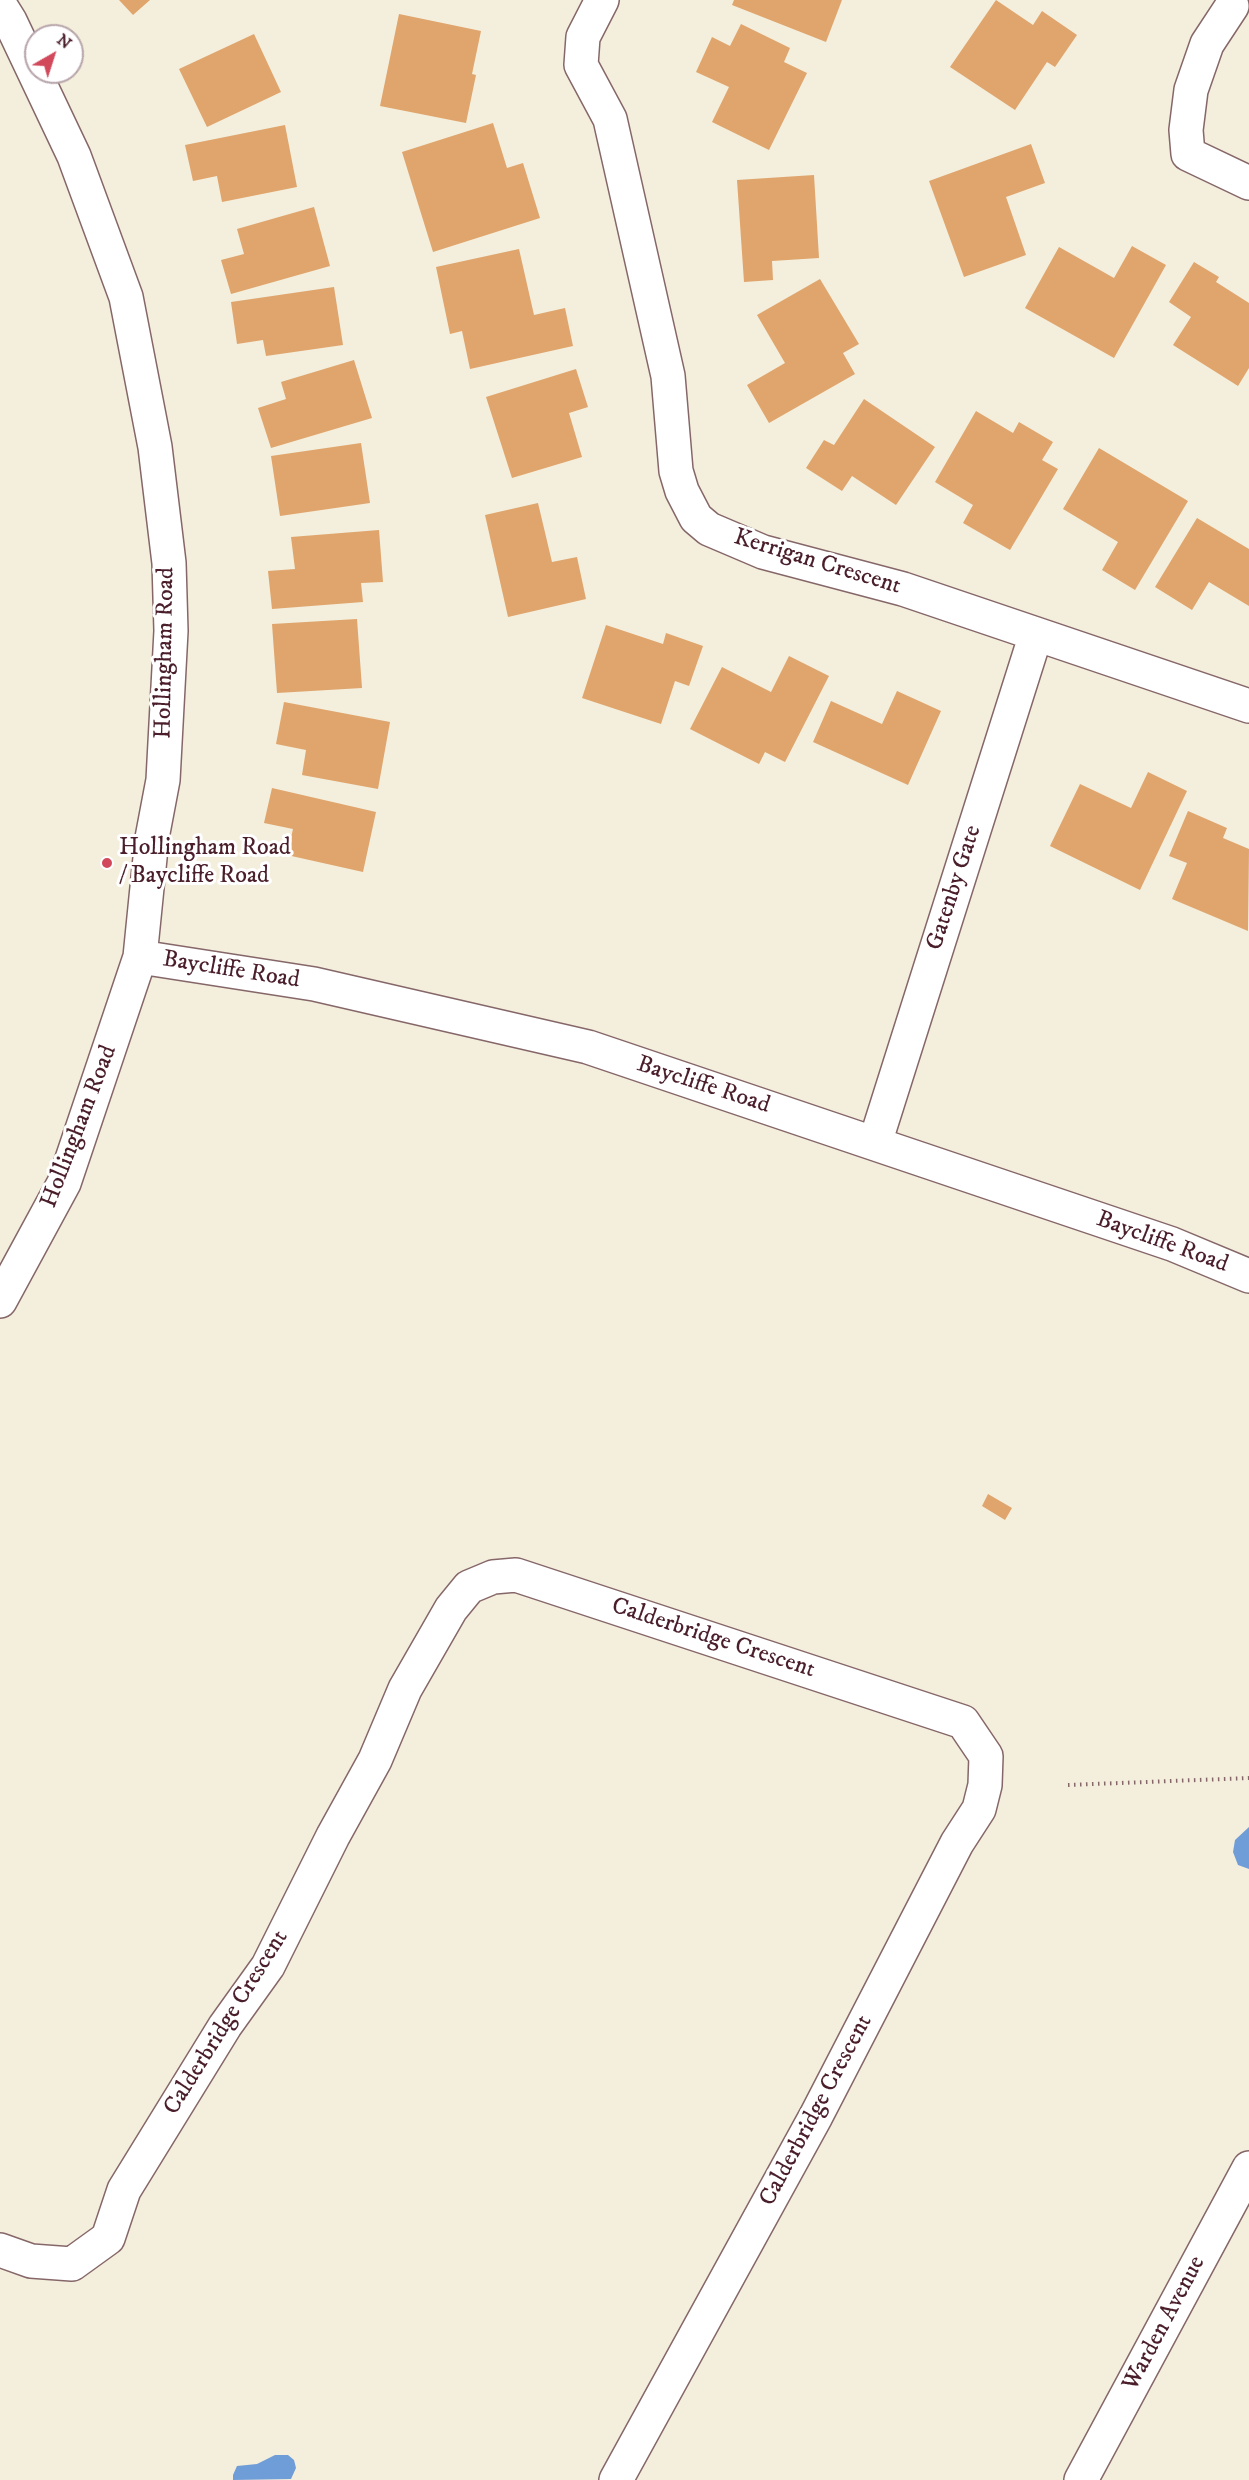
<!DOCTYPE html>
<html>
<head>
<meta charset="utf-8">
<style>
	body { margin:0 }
	#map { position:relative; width:1249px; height:2480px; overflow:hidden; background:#f4eedc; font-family:"IM FELL DW Pica",serif }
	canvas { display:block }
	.north { position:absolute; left:24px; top:24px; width:60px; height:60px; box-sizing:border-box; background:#fff; border:2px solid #b7a5aa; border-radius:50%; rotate:39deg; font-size:16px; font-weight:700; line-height:24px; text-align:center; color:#4a1f2b }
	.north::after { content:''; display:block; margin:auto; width:21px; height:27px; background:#d1495b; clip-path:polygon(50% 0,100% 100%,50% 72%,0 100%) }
</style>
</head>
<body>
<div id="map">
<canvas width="1249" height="2480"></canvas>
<div class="north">N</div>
</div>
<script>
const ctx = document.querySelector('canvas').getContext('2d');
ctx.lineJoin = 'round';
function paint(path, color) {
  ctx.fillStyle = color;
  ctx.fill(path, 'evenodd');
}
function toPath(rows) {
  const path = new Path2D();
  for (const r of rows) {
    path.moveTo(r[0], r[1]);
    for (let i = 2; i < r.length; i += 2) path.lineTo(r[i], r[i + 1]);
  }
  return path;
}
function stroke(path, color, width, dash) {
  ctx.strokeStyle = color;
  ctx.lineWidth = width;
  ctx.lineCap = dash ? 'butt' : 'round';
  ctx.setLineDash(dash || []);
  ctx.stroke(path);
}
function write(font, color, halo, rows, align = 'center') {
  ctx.font = font + ' "IM FELL DW Pica",serif';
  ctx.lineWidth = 6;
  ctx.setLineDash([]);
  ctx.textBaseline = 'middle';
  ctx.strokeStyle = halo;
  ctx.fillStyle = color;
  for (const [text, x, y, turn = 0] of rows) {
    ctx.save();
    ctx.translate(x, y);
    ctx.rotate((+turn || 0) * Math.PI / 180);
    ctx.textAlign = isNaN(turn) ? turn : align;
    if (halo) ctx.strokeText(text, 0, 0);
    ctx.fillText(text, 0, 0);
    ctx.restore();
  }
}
const water = toPath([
	[1249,1827,1249,1869,1238,1865,1233,1852,1235,1840],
	[275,2455,288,2455,294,2460,296,2468,291,2479,233,2480,233,2475,237,2466,257,2464]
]);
const building = toPath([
	[119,0,150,0,133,15],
	[734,0,842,0,826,42,732,5],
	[996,0,1033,25,1042,11,1077,35,1055,67,1047,62,1015,110,950,67],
	[399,14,481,31,472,74,476,75,466,123,380,106],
	[741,24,790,48,784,62,807,73,769,150,712,122,729,87,696,72,712,37,730,46],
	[254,34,281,92,207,127,179,69],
	[493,123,507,168,523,163,540,218,433,252,402,152],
	[285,125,297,187,222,202,217,176,193,181,185,145],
	[1031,144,1045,183,1006,197,1026,255,964,277,929,181],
	[814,175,819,258,772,261,773,280,744,282,737,180],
	[314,207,330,266,231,294,221,260,244,254,237,229],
	[1132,246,1166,265,1114,358,1025,308,1059,247,1114,278],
	[519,249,534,315,565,308,573,346,470,369,462,331,450,334,436,267],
	[1194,262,1219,277,1216,282,1249,303,1249,368,1238,386,1173,345,1191,317,1169,302],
	[820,279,859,344,843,353,855,374,769,423,747,385,785,363,757,315],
	[334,287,343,345,266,356,263,340,237,344,231,302],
	[354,360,372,418,271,448,258,408,286,399,281,382],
	[576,369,588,407,569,413,582,457,512,478,486,397],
	[864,399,935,447,896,505,852,476,842,491,806,468,824,440,834,445],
	[976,411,1013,433,1019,422,1053,442,1042,460,1058,469,1010,550,963,523,973,505,935,482],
	[361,443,370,503,280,516,271,456],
	[1099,448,1188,501,1135,590,1102,570,1118,542,1063,509],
	[538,503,552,562,577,557,586,599,508,617,485,515],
	[1197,518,1249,549,1249,606,1209,582,1192,610,1155,587],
	[379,530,383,582,361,583,363,602,272,609,268,571,295,569,291,537],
	[357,619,362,688,277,693,272,624],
	[606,625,663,644,666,633,703,646,689,686,675,681,661,724,582,698],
	[789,656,829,676,785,762,765,752,759,764,690,729,722,667,771,692],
	[897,691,941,711,908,785,813,742,831,701,882,724],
	[284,702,390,722,378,789,302,775,306,750,276,744],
	[1148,772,1187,791,1140,890,1050,846,1080,784,1131,808],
	[272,788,376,812,363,872,287,855,293,829,264,823],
	[1188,811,1227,828,1223,838,1249,849,1248,931,1172,899,1187,863,1169,856],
	[988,1494,1012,1508,1005,1520,982,1506]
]);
const path = toPath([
	[1068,1785,1249,1778]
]);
const street = toPath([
	[602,0,583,37,581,65,610,119,668,376,676,471,682,491,696,518,709,529,763,552,903,589,1249,706],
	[1232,6,1207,44,1191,90,1186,130,1188,154,1249,183],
	[875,1143,1036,634],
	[0,2250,31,2261,72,2264,108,2238,124,2190,225,2026,268,1966,333,1836,375,1760,405,1689,451,1609,469,1587,493,1577,516,1575,963,1722,986,1756,985,1785,979,1809,957,1843,816,2116,616,2480]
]);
const secondary = toPath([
	[0,5,10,21,74,156,126,297,155,447,169,563,171,631,163,780,152,838,140,957,64,1183,0,1301],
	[140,957,314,984,588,1047,1172,1244,1249,1276]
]);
const primary = toPath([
	[1081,2480,1249,2168]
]);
const markers = [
	[107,863,6,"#d1495b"]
];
const streetNames = [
	["Kerrigan Crescent",817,563,17],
	["Hollingham Road",166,653,-89],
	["Gatenby Gate",955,888,-72],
	["Baycliffe Road",231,971,9],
	["Baycliffe Road",703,1086,18],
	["Hollingham Road",80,1127,-69],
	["Baycliffe Road",1162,1243,20],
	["Calderbridge Crescent",713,1639,18],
	["Calderbridge Crescent",227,2023,-58],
	["Calderbridge Crescent",817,2111,-62],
	["Warden Avenue",1165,2324,-62]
];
const poiNames = [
	["Hollingham Road",119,849],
	["/ Baycliffe Road",119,877]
];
paint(water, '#6f9dd7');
paint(building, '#dfa56c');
stroke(street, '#866769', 36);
stroke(secondary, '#866769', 36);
stroke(primary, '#866769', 36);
stroke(path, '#866769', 4, [1.5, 4.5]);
stroke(street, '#fff', 33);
stroke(secondary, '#fff', 33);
stroke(primary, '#fff', 33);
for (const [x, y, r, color] of markers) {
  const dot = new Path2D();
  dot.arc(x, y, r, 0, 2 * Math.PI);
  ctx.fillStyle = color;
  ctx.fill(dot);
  stroke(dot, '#fff', 2);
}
write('24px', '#4a1f2b', '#fff', streetNames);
write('24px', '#4a1f2b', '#fff', poiNames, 'left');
</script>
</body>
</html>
